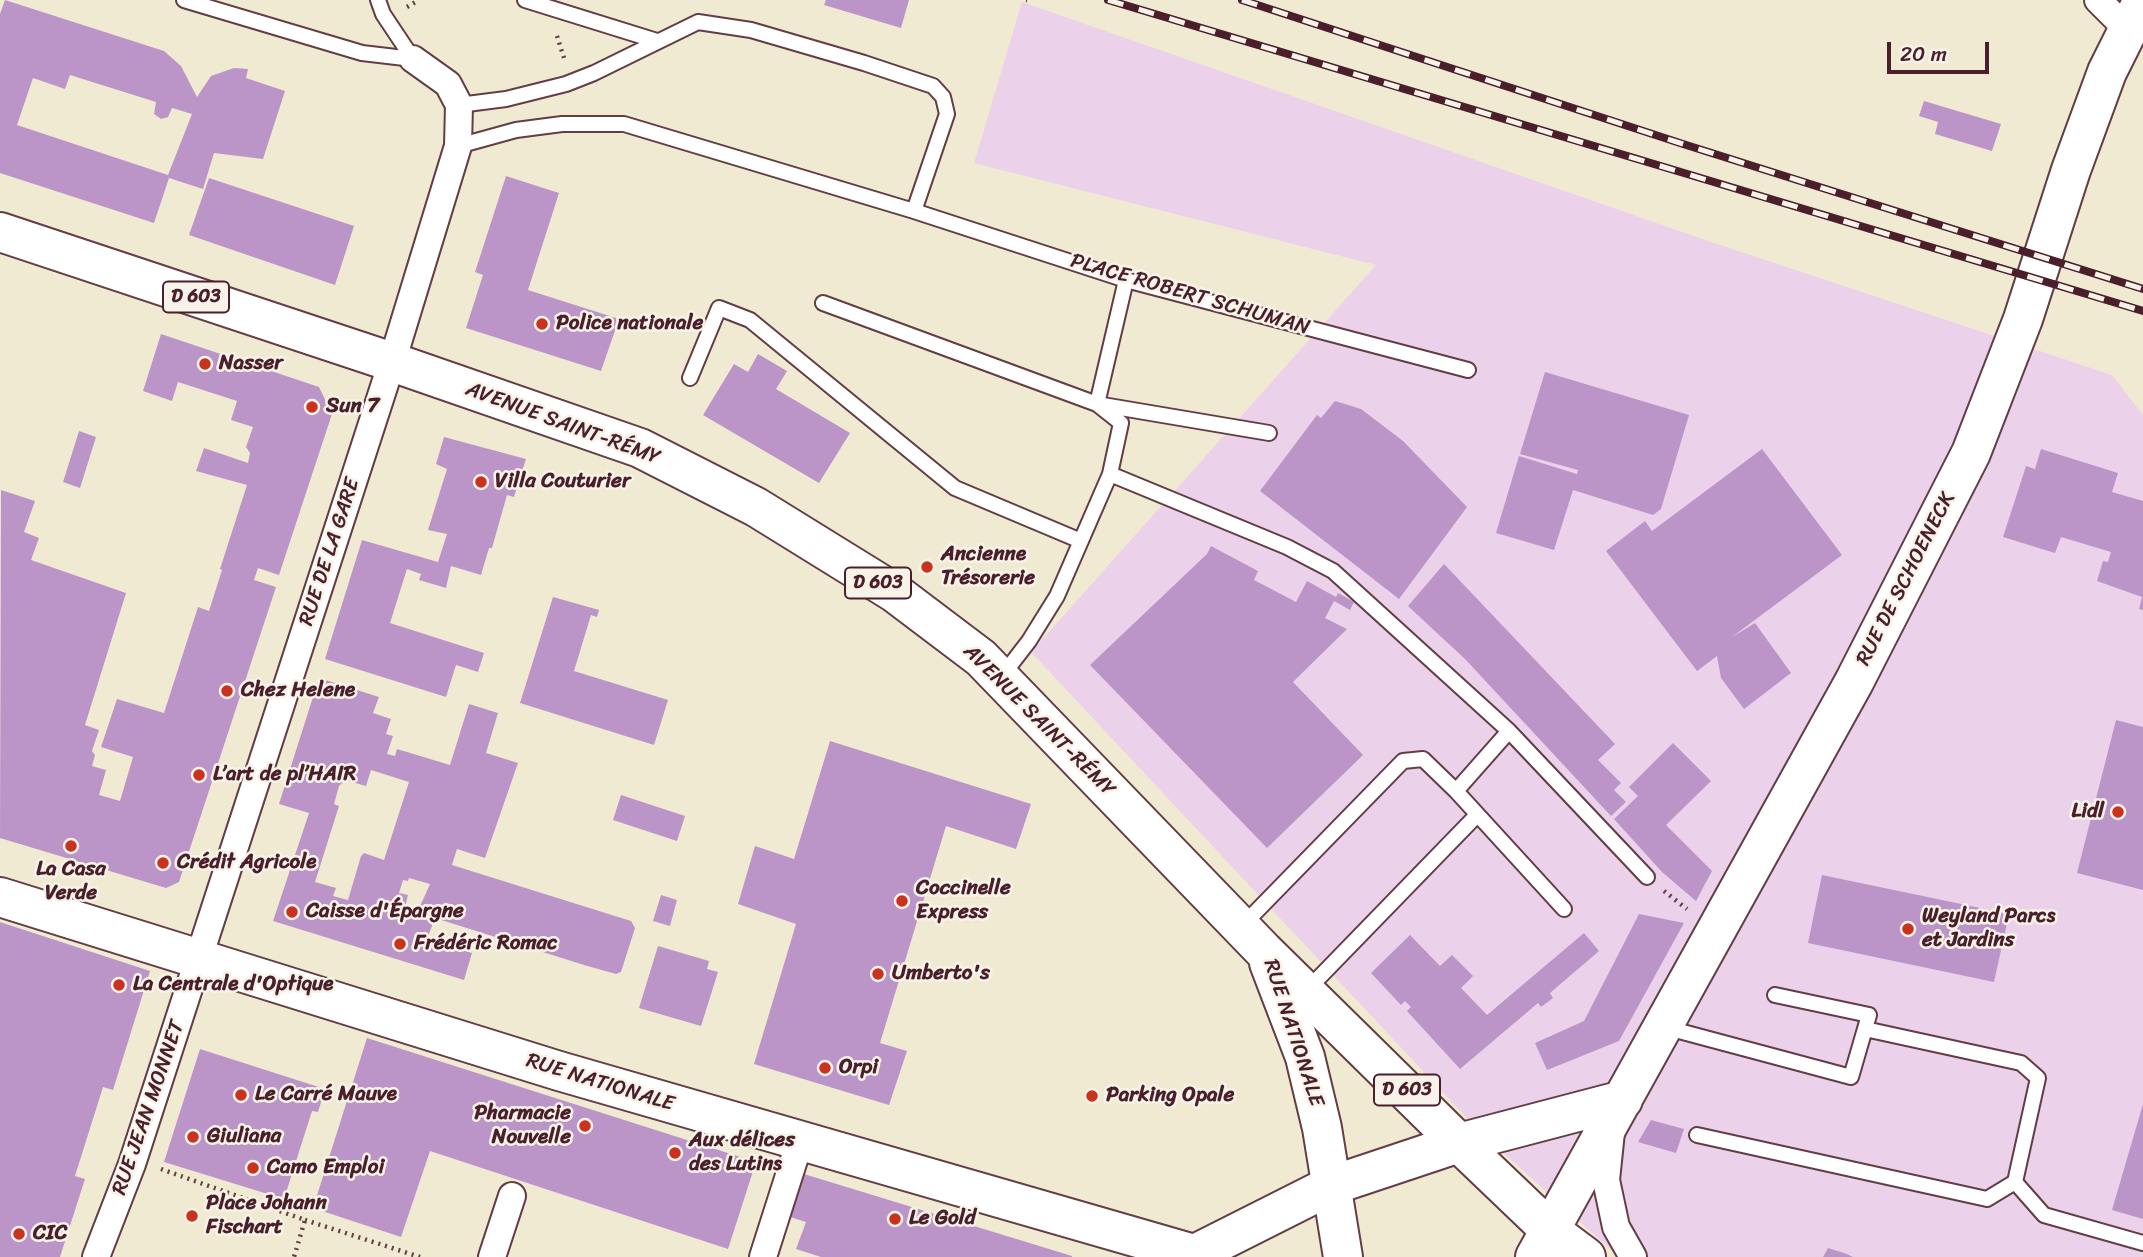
<!DOCTYPE html>
<html>
<head>
<meta charset="utf-8">
<style>
	body { margin:0 }
	#map { position:relative; width:2143px; height:1257px; overflow:hidden; background:#f1ead3; font-family:Sriracha,sans-serif }
	canvas { display:block }
	.scale { position:absolute; left:1887px; top:42px; width:102px; height:32px; box-sizing:border-box; border:4px solid #4a1f2b; border-top:0; padding-left:9px; font-size:21px; line-height:24px; white-space:nowrap; color:#4a1f2b; -webkit-text-stroke:5px #f7f3e8; paint-order:stroke }
</style>
</head>
<body>
<div id="map">
<canvas width="2143" height="1257"></canvas>
<div class="scale">20 m</div>
</div>
<script>
const ctx = document.querySelector('canvas').getContext('2d');
ctx.lineJoin = 'round';
function paint(path, color) {
  ctx.fillStyle = color;
  ctx.fill(path, 'evenodd');
}
function toPath(rows) {
  const path = new Path2D();
  for (const r of rows) {
    path.moveTo(r[0], r[1]);
    for (let i = 2; i < r.length; i += 2) path.lineTo(r[i], r[i + 1]);
  }
  return path;
}
function stroke(path, color, width, dash) {
  ctx.strokeStyle = color;
  ctx.lineWidth = width;
  ctx.lineCap = dash ? 'butt' : 'round';
  ctx.setLineDash(dash || []);
  ctx.stroke(path);
}
function write(font, color, halo, rows, align = 'center') {
  ctx.font = font + ' Sriracha,sans-serif';
  ctx.lineWidth = 5;
  ctx.setLineDash([]);
  ctx.textBaseline = 'middle';
  ctx.strokeStyle = halo;
  ctx.fillStyle = color;
  for (const [text, x, y, turn = 0] of rows) {
    ctx.save();
    ctx.translate(x, y);
    ctx.rotate((+turn || 0) * Math.PI / 180);
    ctx.textAlign = isNaN(turn) ? turn : align;
    if (halo) ctx.strokeText(text, 0, 0);
    ctx.fillText(text, 0, 0);
    ctx.restore();
  }
}
const built = toPath([
	[1022,2,1711,242,2112,375,2143,415,2143,1257,1619,1257,1479,1131,1031,652,1376,265,974,163]
]);
const building = toPath([
	[5,0,164,51,181,66,197,97,211,76,234,68,248,69,246,78,285,91,263,159,214,153,203,189,169,178,154,223,0,173,0,14],
	[70,75,156,102,154,114,161,119,168,117,172,108,192,114,168,175,17,125,33,78,65,89],
	[826,0,909,0,901,28,824,5],
	[1924,101,2001,124,1992,151,1935,134,1938,122,1919,116],
	[506,176,559,193,528,290,619,319,601,371,466,328,483,275,475,272],
	[209,178,354,226,335,285,189,235],
	[161,334,319,387,332,414,279,575,258,568,254,580,276,587,179,882,166,888,0,838,1,490,35,501,24,532,39,538,31,560,126,593,85,725,99,730,92,751,95,755,92,766,106,770,99,795,120,801,133,757,101,747,117,699,164,713,198,607,209,611,222,570,220,569,247,485,196,471,204,448,248,463,250,453,246,447,253,427,231,420,237,401,178,382,172,401,143,391],
	[758,354,787,371,776,389,850,433,819,483,703,415,734,364,748,372],
	[1545,372,1689,415,1661,509,1653,515,1573,490,1554,550,1496,533,1519,456,1577,474,1578,470,1520,454],
	[1335,401,1361,409,1403,441,1467,507,1399,599,1260,491,1317,415,1321,418],
	[79,431,96,437,80,488,63,482],
	[444,437,526,459,514,497,507,495,492,548,489,548,481,575,451,566,446,588,419,580,421,574,407,569,390,623,484,653,478,672,456,665,446,697,325,659,362,540,438,562,447,534,428,530,447,469,436,464],
	[1762,449,1842,555,1732,637,1755,623,1791,673,1744,709,1721,678,1717,656,1697,671,1606,551,1645,521,1652,531],
	[2041,449,2118,473,2112,492,2143,501,2143,610,2139,609,2142,597,2097,581,2103,561,2108,562,2111,552,2061,537,2055,553,2003,537,2026,466,2035,469],
	[1211,546,1258,571,1254,580,1296,602,1307,581,1336,597,1338,593,1354,602,1350,610,1334,601,1325,618,1347,629,1293,682,1363,755,1267,848,1090,665,1207,554],
	[1444,564,1615,744,1598,760,1621,783,1614,790,1626,802,1611,816,1465,659,1408,606],
	[553,597,599,610,597,617,591,615,574,671,668,700,654,745,520,703],
	[319,678,379,697,373,713,391,719,386,734,393,736,387,754,395,756,397,749,450,765,469,704,498,713,486,753,518,763,485,858,457,849,452,865,631,921,635,928,621,972,616,974,584,965,435,918,427,939,472,953,464,980,273,921,309,813,279,804],
	[371,770,409,782,384,860,364,853,361,856,348,900,333,896,336,888,315,882,339,806,334,804,339,786,345,780,366,786],
	[409,878,430,884,416,915,395,909,396,905,405,907,408,895,399,893,403,880,408,881],
	[2116,720,2143,727,2143,890,2077,873],
	[830,741,1031,804,1016,849,946,826,880,1043,907,1051,889,1105,754,1064,796,924,738,904,755,846,794,859],
	[1673,743,1711,781,1666,825,1712,871,1696,901,1662,872,1614,819,1638,796,1629,787],
	[621,795,685,816,677,841,613,820],
	[1822,875,2009,914,1994,982,1808,943],
	[661,895,677,900,670,926,653,921],
	[1639,914,1684,923,1619,1041,1547,1070,1535,1043,1584,1021],
	[0,922,150,971,113,1090,103,1087,75,1176,85,1179,60,1257,0,1257],
	[1584,933,1599,951,1550,993,1553,998,1541,1007,1538,1003,1460,1069,1407,1011,1411,1007,1405,1001,1401,1005,1371,973,1410,935,1440,966,1452,955,1473,976,1461,988,1487,1015],
	[658,946,709,961,707,969,718,972,701,1026,639,1008],
	[367,1038,756,1162,728,1249,430,1151,401,1237,313,1208],
	[200,1049,325,1089,318,1112,312,1111,284,1199,164,1162],
	[2143,1104,2143,1219,2112,1210],
	[1651,1120,1684,1129,1676,1153,1638,1142],
	[804,1174,1072,1256,1072,1257,821,1257,796,1249,806,1222,790,1217],
	[1828,1248,1847,1254,1853,1257,1823,1257]
]);
const path = toPath([
	[1026,0,1027,0],
	[407,7,419,0],
	[557,36,565,61],
	[1664,891,1687,909],
	[161,1169,305,1220,294,1257],
	[305,1220,420,1257]
]);
const service = toPath([
	[184,0,362,53,413,59],
	[378,0,383,14,413,59],
	[525,0,657,41],
	[458,146,516,130,562,124,624,124,914,211,947,114,943,97,933,86,864,63,751,30,698,22,594,73,566,84,506,99,459,105],
	[914,211,1126,280,1468,370],
	[1126,280,1097,404,1269,433],
	[823,303,1097,404,1121,423,1110,474],
	[690,378,719,308,750,320,955,488,1081,541],
	[1002,676,1029,641,1057,596,1110,474,1287,547,1333,571,1509,731,1456,791,1564,909],
	[1509,731,1647,877],
	[1243,925,1403,761,1423,759,1456,791],
	[1307,990,1477,815],
	[1664,1027,1851,1077,1869,1015,1775,995],
	[1697,1135,1987,1199,2015,1182,2038,1078,2021,1063,1865,1029],
	[2015,1182,2044,1215,2143,1243]
]);
const minor = toPath([
	[2098,0,2128,30],
	[1611,1132,1606,1180,1616,1227,1633,1257],
	[96,1257,132,1164,392,362,458,146,459,105,448,84,413,59],
	[492,1257,512,1196],
	[763,1257,800,1141]
]);
const secondary = toPath([
	[0,897,559,1071,1204,1257],
	[1195,1254,1330,1186,1459,1143,1623,1100],
	[1535,1257,1854,682,1971,453,2023,319,2071,170,2107,72,2143,0]
]);
const primary = toPath([
	[0,232,392,362,640,448,756,507,895,593,981,658,1264,951,1459,1143,1550,1230,1586,1257],
	[1269,963,1305,1057,1322,1128,1343,1257]
]);
const rail = toPath([
	[1108,0,2143,311],
	[1242,0,1683,144,2143,289]
]);
const markers = [
	[542,324,7,"#c8321e"],
	[205,364,7,"#c8321e"],
	[312,407,7,"#c8321e"],
	[481,482,7,"#c8321e"],
	[927,567,7,"#c8321e"],
	[227,691,7,"#c8321e"],
	[199,775,7,"#c8321e"],
	[2118,812,7,"#c8321e"],
	[71,846,7,"#c8321e"],
	[163,863,7,"#c8321e"],
	[902,901,7,"#c8321e"],
	[292,912,7,"#c8321e"],
	[1908,929,7,"#c8321e"],
	[400,944,7,"#c8321e"],
	[878,974,7,"#c8321e"],
	[119,985,7,"#c8321e"],
	[825,1068,7,"#c8321e"],
	[241,1095,7,"#c8321e"],
	[1092,1096,7,"#c8321e"],
	[585,1126,7,"#c8321e"],
	[193,1137,7,"#c8321e"],
	[675,1153,7,"#c8321e"],
	[253,1168,7,"#c8321e"],
	[192,1216,7,"#c8321e"],
	[895,1219,7,"#c8321e"],
	[19,1234,7,"#c8321e"]
];
const shields = [
	[196,297,66],
	[878,583,66],
	[1407,1090,66]
];
const shieldNames = [
	["D 603",196,297],
	["D 603",878,583],
	["D 603",1407,1090]
];
const streetNames = [
	["PLACE ROBERT SCHUMAN",1190,295,16],
	["AVENUE SAINT-RÉMY",563,424,20],
	["RUE DE LA GARE",330,552,-72],
	["RUE DE SCHOENECK",1906,579,-63],
	["AVENUE SAINT-RÉMY",1039,721,45],
	["RUE NATIONALE",1293,1033,72],
	["RUE NATIONALE",600,1083,17],
	["RUE JEAN MONNET",149,1108,-71]
];
const poiNames = [
	["Police nationale",556,324],
	["Nasser",219,364],
	["Sun 7",326,407],
	["Villa Couturier",495,482],
	["Ancienne",941,555],
	["Trésorerie",941,579],
	["Chez Helene",241,691],
	["L’art de pl’HAIR",213,775],
	["Lidl",2104,812,"right"],
	["Crédit Agricole",177,863],
	["La Casa",71,870,"center"],
	["Verde",71,894,"center"],
	["Coccinelle",916,889],
	["Express",916,913],
	["Caisse d'Épargne",306,912],
	["Weyland Parcs",1922,917],
	["et Jardins",1922,941],
	["Frédéric Romac",414,944],
	["Umberto's",892,974],
	["La Centrale d'Optique",133,985],
	["Orpi",839,1068],
	["Le Carré Mauve",255,1095],
	["Parking Opale",1106,1096],
	["Pharmacie",571,1114,"right"],
	["Nouvelle",571,1138,"right"],
	["Giuliana",207,1137],
	["Aux délices",689,1141],
	["des Lutins",689,1165],
	["Camo Emploi",267,1168],
	["Place Johann",206,1204],
	["Fischart",206,1228],
	["Le Gold",909,1219],
	["CIC",33,1234]
];
paint(built, '#ecd1ea');
paint(building, '#bc95c8');
stroke(service, '#633d44', 18);
stroke(minor, '#633d44', 30);
stroke(secondary, '#633d44', 42);
stroke(primary, '#633d44', 42);
stroke(path, '#633d44', 4.5, [2, 5]);
stroke(service, '#fff', 14);
stroke(minor, '#fff', 26);
stroke(secondary, '#fff', 38);
stroke(primary, '#fff', 38);
stroke(rail, '#4a1f2b', 8);
stroke(rail, '#f7f3e8', 5, [16]);
for (const [x, y, r, color] of markers) {
  const dot = new Path2D();
  dot.arc(x, y, r, 0, 2 * Math.PI);
  ctx.fillStyle = color;
  ctx.fill(dot);
  stroke(dot, '#f7f3e8', 2.5);
}
for (const [x, y, w] of shields) {
  const box = new Path2D();
  box.roundRect(x - w / 2, y - 15.5, w, 31, 5);
  ctx.fillStyle = '#f7f3e8';
  ctx.fill(box);
  stroke(box, '#4a1f2b', 2);
}
write('bold 19px', '#4a1f2b', null, shieldNames);
write('21px', '#4a1f2b', '#f7f3e8', streetNames);
write('bold 21px', '#4a1f2b', '#f7f3e8', poiNames, 'left');
</script>
</body>
</html>
